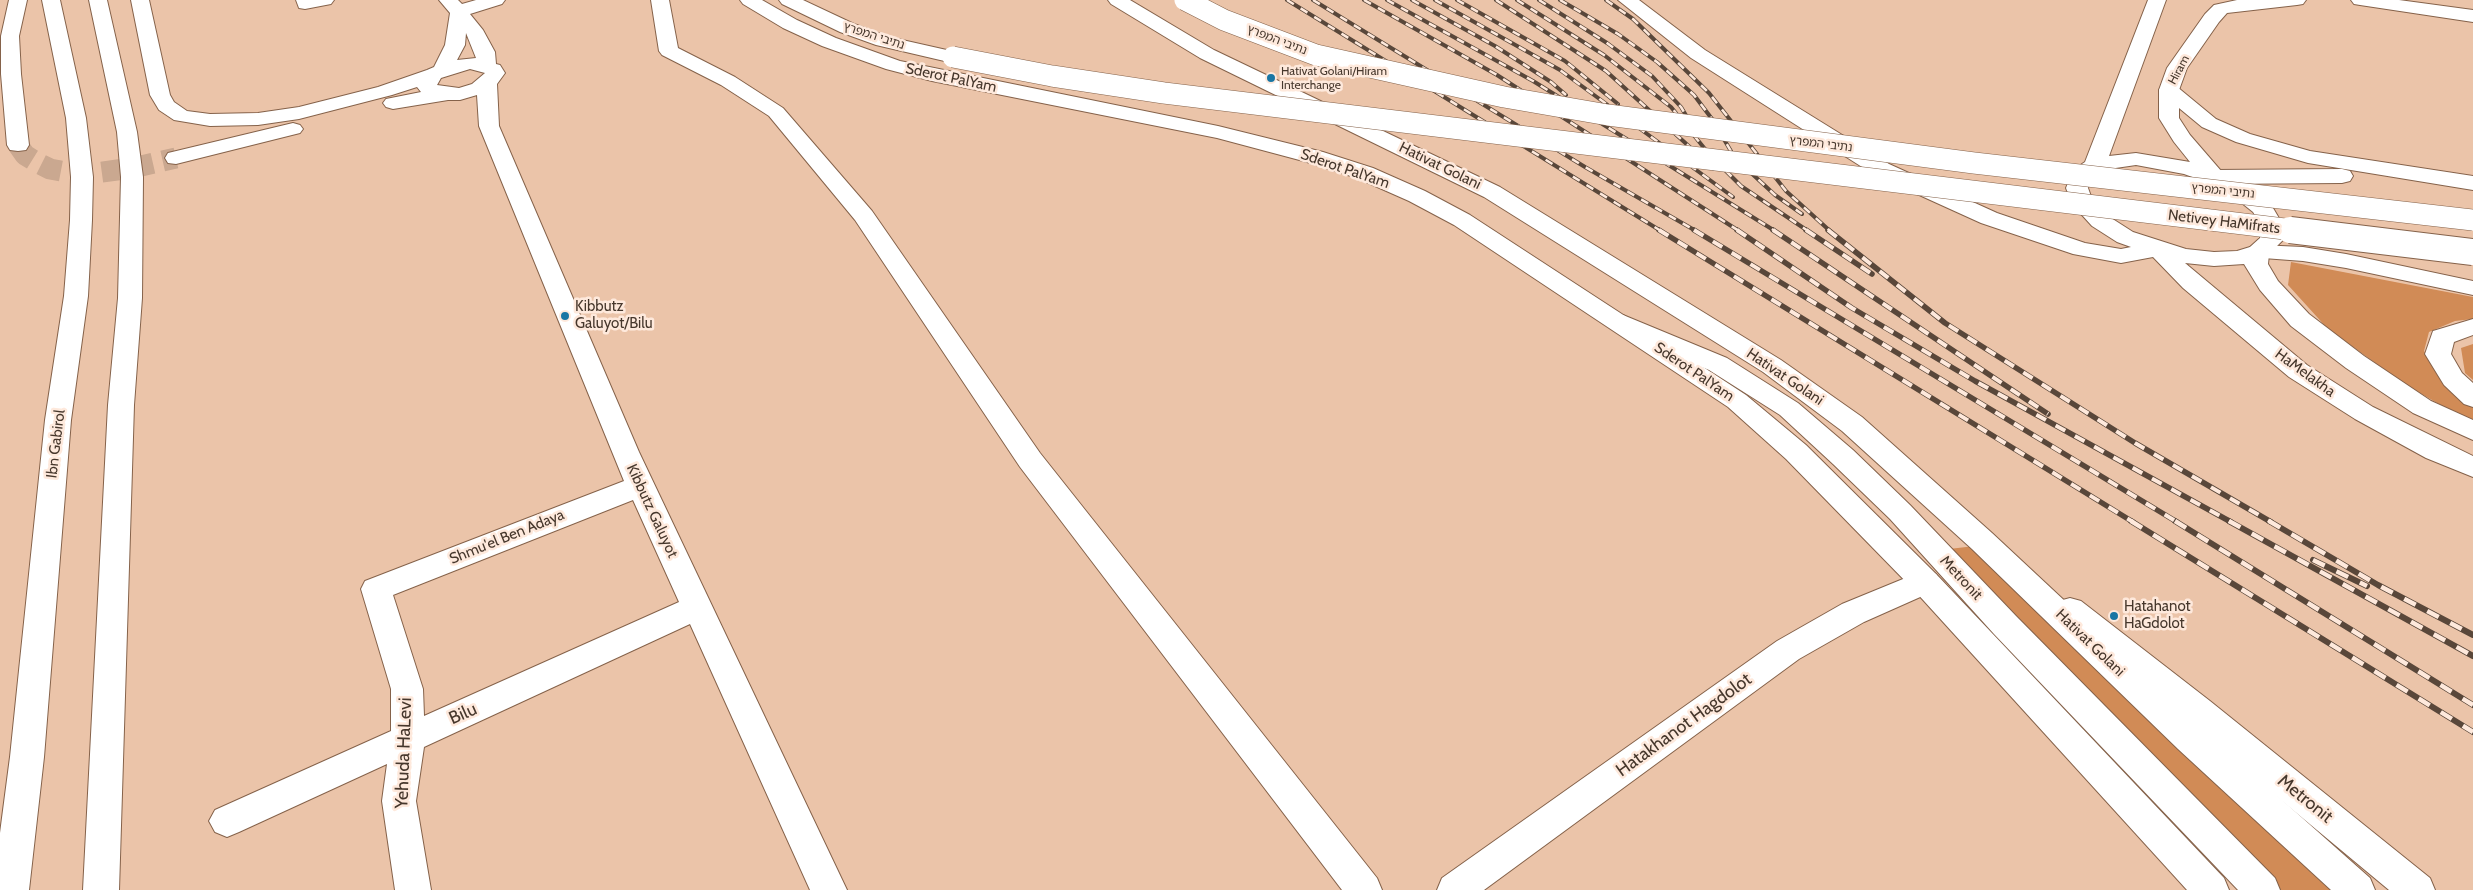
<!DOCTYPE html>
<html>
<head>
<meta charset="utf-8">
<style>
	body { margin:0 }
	canvas { display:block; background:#ebc4a9 }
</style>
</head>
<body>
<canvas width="2473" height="890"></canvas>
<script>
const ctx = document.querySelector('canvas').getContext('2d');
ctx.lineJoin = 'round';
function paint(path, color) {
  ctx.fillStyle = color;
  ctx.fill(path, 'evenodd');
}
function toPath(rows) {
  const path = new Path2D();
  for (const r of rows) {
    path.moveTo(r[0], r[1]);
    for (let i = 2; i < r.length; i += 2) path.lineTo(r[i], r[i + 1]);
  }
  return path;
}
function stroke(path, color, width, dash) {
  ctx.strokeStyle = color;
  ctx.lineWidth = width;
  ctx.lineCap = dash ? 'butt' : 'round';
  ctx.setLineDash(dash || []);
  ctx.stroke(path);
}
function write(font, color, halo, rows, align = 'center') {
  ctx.font = font + ' Cabin,"Noto Sans Hebrew",sans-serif';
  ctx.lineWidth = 5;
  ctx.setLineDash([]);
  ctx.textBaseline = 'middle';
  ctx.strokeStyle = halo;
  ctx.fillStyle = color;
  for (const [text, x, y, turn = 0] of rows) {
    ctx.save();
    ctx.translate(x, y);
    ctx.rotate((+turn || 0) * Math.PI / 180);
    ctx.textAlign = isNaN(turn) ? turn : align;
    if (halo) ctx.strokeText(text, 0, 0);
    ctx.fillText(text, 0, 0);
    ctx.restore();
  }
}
const green = toPath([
	[2291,262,2473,297,2473,319,2455,321,2429,332,2424,351,2442,378,2473,408,2473,424,2403,383,2327,328,2288,285],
	[2473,344,2473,380,2465,373,2461,348],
	[1975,546,2339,890,2274,890,1949,549]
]);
const minorTunnel = toPath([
	[18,145,25,155,38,163,50,169,66,172,95,173,132,168,176,158]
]);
const minor = toPath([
	[9,0,27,0,19,36,21,74,29,145,26,150,18,151,10,150,7,145,1,74,1,36,9,0],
	[42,0,60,0,86,118,93,177,92,220,88,296,71,420,44,757,29,890,0,890,0,833,10,757,45,420,64,296,70,220,71,177,66,118,42,0],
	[89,0,107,0,137,132,143,177,142,298,134,405,119,890,83,890,108,405,118,298,121,177,117,132,89,0],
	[131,0,149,0,170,95,174,102,187,111,210,114,258,113,299,107,378,87,427,70,434,67,445,45,450,13,439,0,458,0,462,4,476,0,505,0,502,4,470,14,483,30,495,52,496,64,500,65,505,73,497,84,499,126,639,452,847,890,810,890,690,624,424,747,416,801,431,890,395,890,382,801,387,764,239,832,227,837,215,832,209,821,215,810,391,731,391,689,361,589,365,581,624,481,479,126,477,95,460,100,448,100,393,109,386,107,383,103,386,99,421,92,417,87,392,95,299,119,258,125,210,126,174,120,159,110,150,95,131,0],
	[466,33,476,58,457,60,465,45,466,33],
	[470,69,485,73,472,84,459,88,437,85,441,78,470,69],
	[633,500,679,602,424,716,423,689,393,595,633,500],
	[296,0,334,0,331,4,305,9,299,8,296,0],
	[651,0,669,0,678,48,735,77,783,108,872,211,1040,453,1377,878,1382,890,1342,890,1020,467,855,220,769,116,721,85,662,55,659,51,651,0],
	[1618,0,1639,0,1705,50,1889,164,1997,213,2085,243,2121,249,2131,247,2117,242,2092,226,2072,204,2066,188,2073,170,2085,162,2148,0,2166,0,2109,156,2136,153,2190,162,2174,142,2159,118,2159,90,2167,68,2205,14,2214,5,2237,0,2306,0,2303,4,2297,5,2227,13,2219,22,2187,68,2179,90,2179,118,2190,135,2222,172,2249,186,2273,208,2283,225,2283,240,2269,254,2268,264,2278,281,2309,314,2364,356,2431,401,2473,420,2473,440,2413,413,2346,368,2291,326,2260,290,2244,264,2214,266,2185,263,2307,365,2373,407,2473,456,2473,477,2426,458,2355,419,2289,377,2183,288,2153,257,2121,263,2073,254,1981,223,1873,174,1691,58,1618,0],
	[2136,165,2184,174,2206,182,2233,196,2253,212,2261,225,2260,238,2250,247,2237,251,2214,252,2186,249,2133,232,2108,216,2093,202,2088,188,2091,178,2102,170,2136,165],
	[2351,0,2399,0,2473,10,2473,22,2360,5,2354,4,2351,0],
	[293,123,300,125,303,129,300,133,176,164,168,163,165,158,168,153,293,123],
	[1623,315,1727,358,1798,403,1853,450,1910,505,2016,616,2275,878,2280,890,2238,890,1994,634,1890,519,1833,464,1780,415,1709,370,1614,329,1611,323,1614,317,1623,315],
	[1925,570,1936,574,1940,582,1936,590,1864,622,1799,659,1484,890,1437,890,1442,878,1777,641,1842,604,1925,570],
	[2070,598,2081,601,2210,701,2430,878,2435,890,2389,890,2186,721,2059,619,2055,610,2059,601,2070,598]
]);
const highway = toPath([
	[740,0,762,0,797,20,836,38,900,61,1218,126,1323,152,1373,168,1425,191,1470,215,1746,395,1806,445,1936,574,2224,878,2229,890,2187,890,1914,590,1786,459,1728,407,1454,225,1409,201,1357,178,1307,162,1217,138,932,81,886,69,822,46,783,28,743,4,740,0],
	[779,0,803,0,854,24,889,37,960,53,963,57,960,61,953,63,876,45,840,32,782,4,779,0],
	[1108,0,1130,0,1214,50,1500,187,1781,360,1862,417,1992,533,2202,729,2370,878,2375,890,2331,890,2178,749,1972,549,1842,431,1763,372,1484,197,1200,58,1111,4,1108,0],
	[2169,84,2176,86,2216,119,2250,134,2310,151,2473,176,2473,190,2308,163,2236,142,2202,127,2162,94,2159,90,2162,86,2169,84],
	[2342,169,2350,171,2353,176,2350,181,2342,183,2214,184,2206,182,2203,177,2206,172,2214,170,2342,169],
	[2258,245,2303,247,2346,254,2473,281,2473,295,2346,268,2303,261,2250,257,2246,252,2250,247,2258,245],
	[2473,319,2473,335,2454,342,2451,354,2462,373,2473,383,2473,407,2464,404,2444,385,2425,354,2433,331,2473,319]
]);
const railFar2 = toPath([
	[1287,0,1661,231],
	[1313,0,1585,167,1696,231],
	[1364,0,1497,75,1739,231],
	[1387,0,1533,81,1775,231],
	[1412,0,1495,46,1551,82,1566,95],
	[1435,0,1560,70,1733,197],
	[1457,0,1565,61,1618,104],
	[1496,0,1606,71,1714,169],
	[1517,0,1604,55,1671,107,1709,154,1741,186,1808,231],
	[1539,0,1607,43,1652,76,1681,107,1690,122],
	[1560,0,1618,34,1657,62,1694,95,1712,119,1735,158,1775,195,1802,214],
	[1606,0,1633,19,1709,93,1786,191,1830,231]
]);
const railFar1 = toPath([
	[1659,230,2133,522],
	[1694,230,2177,522],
	[1737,230,1852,308,1975,381,2231,522],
	[1773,230,2048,414],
	[1806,230,1872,274],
	[1828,230,1945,323,2135,443,2271,522]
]);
const rail = toPath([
	[2131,521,2473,732],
	[2175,521,2473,705],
	[2229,521,2473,656],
	[2269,521,2378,585,2473,635],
	[2313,560,2367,586]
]);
const highwayBridgeFar1 = toPath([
	[1185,0,1224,20,1316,55,1504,97,1608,115,1974,163,2473,220],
	[953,57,1052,76,1164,93,2301,231]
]);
const highwayBridge = toPath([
	[2290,230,2473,252]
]);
const markers = [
	[1271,78,5,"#1976a4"],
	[565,316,5,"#1976a4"],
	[2114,616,5,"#1976a4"]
];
const farStreetnames = [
	["נתיבי המפרץ",874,36,18],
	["נתיבי המפרץ",1277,40,21],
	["Hiram",2179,70,-62],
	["נתיבי המפרץ",1821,144,7],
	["נתיבי המפרץ",2223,191,6]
];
const farPoinames = [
	["Hativat Golani/Hiram",1281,71],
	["Interchange",1281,85]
];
const streetNames = [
	["Sderot PalYam",951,78,12],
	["Hativat Golani",1440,166,26],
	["Sderot PalYam",1345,169,19],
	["Netivey HaMifrats",2224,222,7],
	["Sderot PalYam",1694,372,34],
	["HaMelakha",2305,373,36],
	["Hativat Golani",1785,377,34],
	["Ibn Gabirol",56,444,-83],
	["Kibbutz Galuyot",652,511,65],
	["Shmu'el Ben Adaya",507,537,-22],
	["Metronit",1961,578,47],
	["Hativat Golani",2090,643,44]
];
const poiNames = [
	["Kibbutz",575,307],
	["Galuyot/Bilu",575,324],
	["Hatahanot",2124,607],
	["HaGdolot",2124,624]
];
const nearStreetnames = [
	["Bilu",463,714,-24],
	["Hatakhanot Hagdolot",1684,725,-36],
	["Yehuda HaLevi",404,753,-88],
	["Metronit",2305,799,39]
];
paint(green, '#d18b56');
stroke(minorTunnel, '#caa890', 21, [21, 10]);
stroke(minor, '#85624a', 2);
stroke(highway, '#85624a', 2);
paint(minor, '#fff');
paint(highway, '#fff');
stroke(railFar2, '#59473a', 4);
stroke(railFar1, '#59473a', 5.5);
stroke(rail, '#59473a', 6);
stroke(railFar2, '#fee9dc', 2.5, [8]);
stroke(railFar1, '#fee9dc', 4, [11]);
stroke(rail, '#fee9dc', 4.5, [13]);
stroke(highwayBridgeFar1, '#85624a', 22, []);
stroke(highwayBridge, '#85624a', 28, []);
stroke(highwayBridgeFar1, '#fff', 21);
stroke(highwayBridge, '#fff', 26);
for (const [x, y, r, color] of markers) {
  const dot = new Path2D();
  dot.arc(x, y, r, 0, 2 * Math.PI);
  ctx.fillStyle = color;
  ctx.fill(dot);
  stroke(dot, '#fee9dc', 2);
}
write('12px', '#46372c', '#fee9dc', farStreetnames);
write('12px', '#46372c', '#fee9dc', farPoinames, 'left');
write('15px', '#46372c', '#fee9dc', streetNames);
write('15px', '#46372c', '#fee9dc', poiNames, 'left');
write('18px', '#46372c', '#fee9dc', nearStreetnames);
</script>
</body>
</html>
